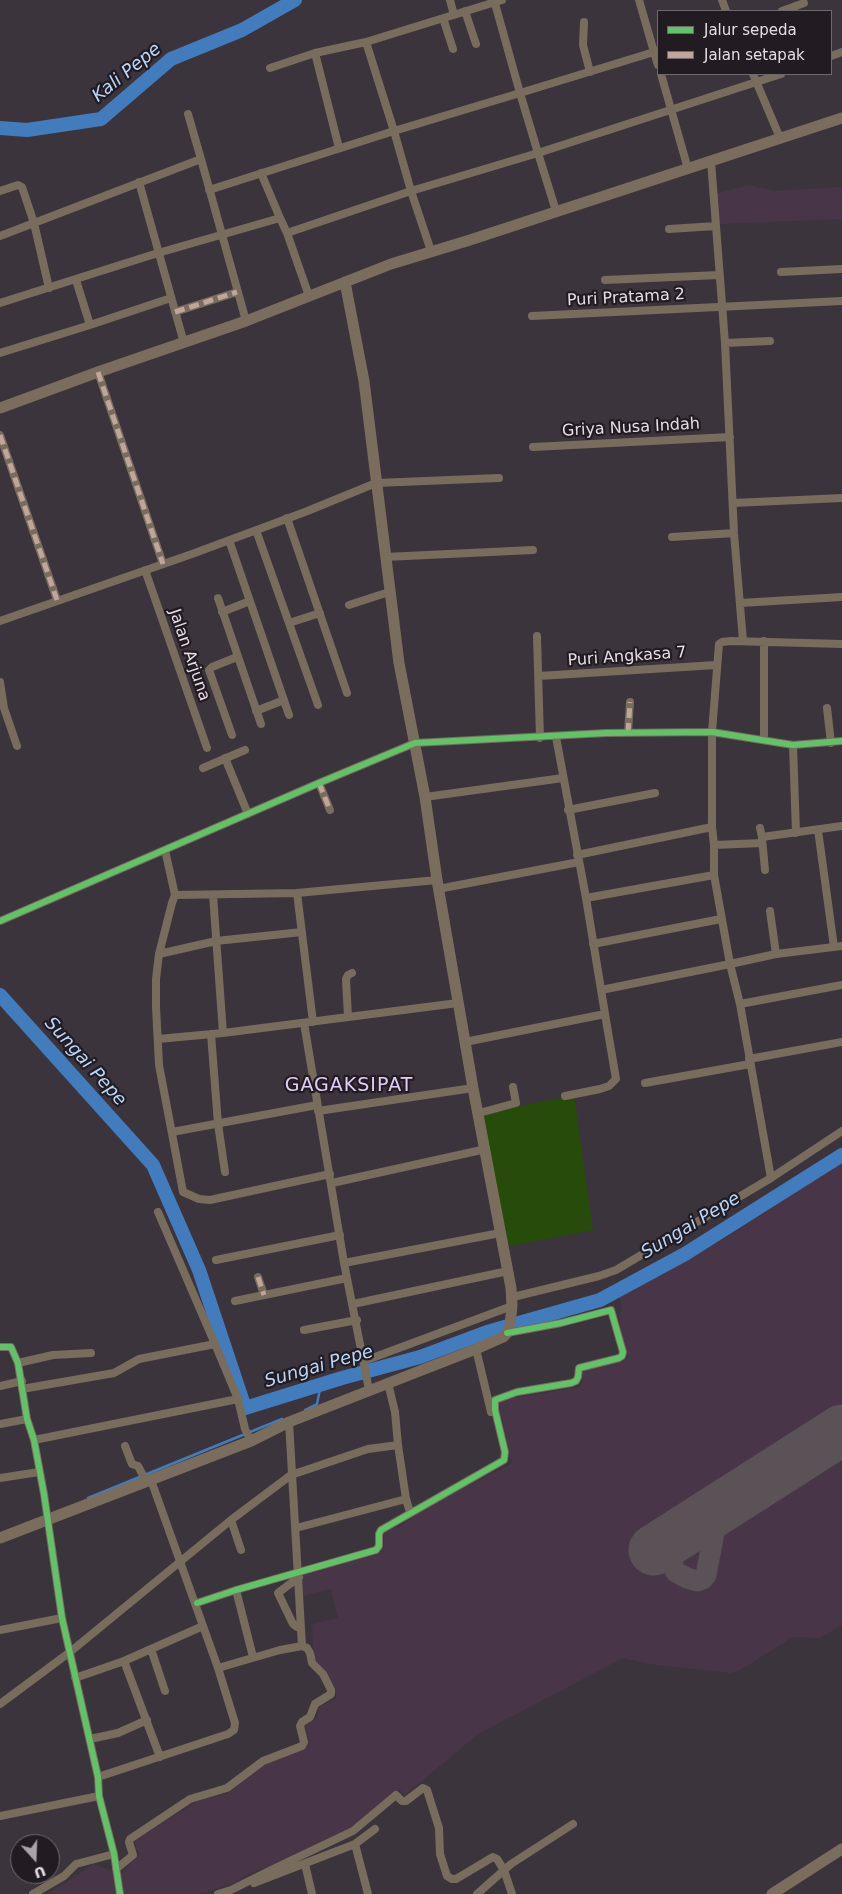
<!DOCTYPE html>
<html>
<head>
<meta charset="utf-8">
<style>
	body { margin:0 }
	#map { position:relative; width:842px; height:1894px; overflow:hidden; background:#3c343c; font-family:"DejaVu Sans",sans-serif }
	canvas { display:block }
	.legend { position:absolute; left:657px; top:10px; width:175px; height:65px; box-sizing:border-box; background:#221b22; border:1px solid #706870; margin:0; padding:6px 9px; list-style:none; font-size:15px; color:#e6dce6 }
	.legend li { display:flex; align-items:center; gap:10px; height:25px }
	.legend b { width:25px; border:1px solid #706870 }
	.north { position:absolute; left:10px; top:1834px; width:50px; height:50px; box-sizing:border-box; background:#221b22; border:1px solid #706870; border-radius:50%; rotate:160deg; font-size:14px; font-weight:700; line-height:20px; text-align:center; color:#e6dce6 }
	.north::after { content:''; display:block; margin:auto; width:18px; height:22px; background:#aaa1aa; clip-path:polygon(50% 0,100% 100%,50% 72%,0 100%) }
</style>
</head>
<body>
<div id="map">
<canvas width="842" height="1894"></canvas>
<ul class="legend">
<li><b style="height:6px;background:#61c268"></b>Jalur sepeda</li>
<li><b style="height:6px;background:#c0a59a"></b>Jalan setapak</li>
</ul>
<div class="north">U</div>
</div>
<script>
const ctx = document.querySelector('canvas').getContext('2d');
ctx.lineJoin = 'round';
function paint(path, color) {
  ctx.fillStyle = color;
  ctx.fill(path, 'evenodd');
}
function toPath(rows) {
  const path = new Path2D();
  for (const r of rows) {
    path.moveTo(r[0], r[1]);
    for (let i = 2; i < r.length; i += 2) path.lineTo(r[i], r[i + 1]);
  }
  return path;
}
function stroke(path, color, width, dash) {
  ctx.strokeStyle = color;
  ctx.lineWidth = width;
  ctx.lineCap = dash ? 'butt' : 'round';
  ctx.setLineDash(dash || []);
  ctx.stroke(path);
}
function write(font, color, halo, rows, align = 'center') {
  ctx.font = font + ' "DejaVu Sans",sans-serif';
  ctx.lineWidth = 4.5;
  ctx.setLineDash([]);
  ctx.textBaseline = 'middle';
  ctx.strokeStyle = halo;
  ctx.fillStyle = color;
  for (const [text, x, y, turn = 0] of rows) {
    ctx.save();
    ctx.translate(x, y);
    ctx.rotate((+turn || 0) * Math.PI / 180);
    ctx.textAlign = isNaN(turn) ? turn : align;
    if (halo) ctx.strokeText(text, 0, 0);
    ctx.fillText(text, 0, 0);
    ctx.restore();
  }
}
const built = toPath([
	[749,185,774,191,842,187,842,219,718,224,715,194],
	[842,1162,842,1625,820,1638,793,1637,740,1670,731,1673,650,1664,623,1658,478,1734,405,1795,399,1789,348,1830,301,1853,246,1875,237,1882,215,1889,201,1894,48,1894,94,1864,120,1874,140,1854,134,1842,136,1840,199,1800,227,1794,263,1765,305,1748,308,1745,309,1740,305,1726,318,1716,318,1708,334,1700,337,1696,324,1669,314,1661,312,1624,338,1618,331,1589,302,1596,301,1575,302,1573,381,1552,384,1546,383,1535,388,1529,400,1527,418,1513,443,1498,512,1463,499,1405,501,1400,580,1387,582,1383,582,1371,626,1359,628,1356,620,1328,620,1313,622,1306,619,1298,727,1237]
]);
const green = toPath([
	[574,1095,593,1230,505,1247,482,1114]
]);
const stream = toPath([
	[305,1410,317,1404,321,1384],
	[88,1498,282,1419]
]);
const river = toPath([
	[0,128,27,130,101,119,171,59,242,30,295,0],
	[0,995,153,1165,199,1270,245,1408,342,1378,420,1357,487,1332,600,1300,685,1254,842,1155]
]);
const taxiway = toPath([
	[707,1516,689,1519,679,1524,672,1532,668,1541,671,1562,676,1572,687,1578,697,1581,703,1579,706,1575,716,1522,719,1515,733,1500]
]);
const runway = toPath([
	[654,1550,842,1430]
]);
const street = toPath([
	[450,0,454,15],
	[494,0,520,93,654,52,658,65],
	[639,0,654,52,658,51],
	[722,0,726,11],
	[465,11,476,44],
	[782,11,804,3],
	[443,18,453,49],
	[584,22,583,45,590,72],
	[315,53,339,148],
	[831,56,842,52],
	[270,68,315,53,366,42],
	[661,74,688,169],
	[753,74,780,138],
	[520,93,538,153,411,191,394,131,520,93],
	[201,159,246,321],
	[711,161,725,343,734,533,743,641],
	[261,173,280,218],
	[139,182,184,343],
	[209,190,394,131,366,42,502,0],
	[0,191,18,185,22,187,34,223,49,288],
	[556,211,538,153,781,74],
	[669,229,716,226],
	[287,233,309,296],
	[0,236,201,159,188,114],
	[781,272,842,269],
	[76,280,90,325],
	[605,280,719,275],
	[0,303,158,253,280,218,287,233,411,191,431,251],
	[175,312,237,292],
	[532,316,842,301],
	[725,343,770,341],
	[0,353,90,325,171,298],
	[98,372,163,564],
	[0,435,57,600],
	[533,447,730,437],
	[733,503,842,498],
	[287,518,347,693],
	[256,530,318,705],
	[672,537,734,533],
	[229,540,289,715],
	[385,557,533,550],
	[145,570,207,748],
	[218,598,261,724],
	[740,603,842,597],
	[349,605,389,592],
	[222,612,250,601],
	[0,621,192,554,305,512,376,483,499,478],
	[289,623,320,613],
	[537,636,540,738],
	[842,644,731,641,722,642,719,644,712,732,712,827,714,845,714,875,730,964,776,954,842,946],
	[539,676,716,665],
	[0,682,4,708,17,746],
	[827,708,831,743],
	[256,711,284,700],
	[628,733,630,702],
	[232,735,209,670,212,667,237,657],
	[764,739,764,641],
	[793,745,796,833],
	[225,758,248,814],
	[203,768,245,750],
	[319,783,330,810],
	[425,797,563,778],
	[568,810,655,793],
	[760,828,762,837,842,826],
	[818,830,834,947],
	[762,838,765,870],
	[714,845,762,843],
	[165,850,175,895],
	[577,855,712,827],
	[438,889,579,862],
	[297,893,313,1022],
	[213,895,223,1033],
	[586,898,714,875],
	[770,911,776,954],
	[0,921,319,783,415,743,606,733,712,732,793,745,842,741],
	[593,944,721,919],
	[159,954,216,941,302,932],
	[601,990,730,964,740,1004],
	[348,1017,346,979,348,975,352,973],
	[304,1023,344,1263,369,1390],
	[211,1034,218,1124,225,1172],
	[158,1039,223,1033,458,1003],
	[465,1042,605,1014,586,898,556,737],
	[749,1059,842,1042],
	[645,1083,750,1064],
	[565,1096,600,1089,609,1086,616,1079,605,1014],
	[318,1111,473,1088],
	[479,1113,516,1103,513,1087],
	[172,1132,317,1105],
	[330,1174,210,1200,199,1199,183,1192,159,1065,156,1007,156,979,159,954,172,903,175,895,297,893,437,880],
	[771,1178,740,1004,842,985],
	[332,1183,486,1149],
	[158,1212,215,1344,238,1399,245,1429,251,1441],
	[216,1260,340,1235],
	[344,1263,500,1233],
	[258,1277,264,1295],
	[513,1297,599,1276,616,1270,771,1178,842,1131],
	[235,1301,347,1278],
	[353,1304,508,1271],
	[304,1330,357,1320],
	[0,1347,11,1347,18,1363,27,1419,34,1440,44,1494,62,1618,98,1777,99,1796,114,1854,120,1894],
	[476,1349,491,1412],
	[364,1361,512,1306],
	[18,1363,53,1355,91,1353],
	[0,1386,22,1381],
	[22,1389,114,1373,139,1359,215,1344],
	[0,1424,27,1419],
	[34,1440,238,1399],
	[398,1445,406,1499,410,1512],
	[125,1446,132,1464,138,1466,146,1481],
	[0,1478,39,1472],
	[231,1520,241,1550],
	[296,1528,406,1499],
	[299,1577,278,1593,293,1624,297,1627,301,1627],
	[236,1590,253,1657],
	[197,1603,236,1590,376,1550,379,1546,379,1534,381,1530,504,1460,505,1452,495,1410,495,1400,517,1392,571,1383,576,1381,578,1377,579,1368,619,1358,622,1356,623,1352,611,1310,561,1323,507,1333],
	[0,1630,62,1618],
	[151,1649,165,1691],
	[124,1661,160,1757],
	[218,1668,280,1650,302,1646],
	[75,1678,124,1661,203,1626],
	[0,1704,70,1652,231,1520,291,1475,368,1449,398,1445,395,1412,388,1383],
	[90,1739,118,1733,147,1720],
	[98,1777,228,1734,234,1730,235,1723,218,1668,151,1480],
	[0,1816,99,1796],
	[355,1844,368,1894],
	[305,1864,312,1894],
	[116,1869,133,1855,129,1842,130,1839,190,1799,227,1788,263,1761,302,1746,304,1742,300,1726,302,1722,310,1717,315,1704,331,1694,331,1690,323,1674,312,1663,310,1653,307,1648,302,1646,289,1422],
	[254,1883,355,1844,375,1829],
	[33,1894,64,1876,76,1864,114,1854],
	[218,1894,231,1890,271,1870,353,1831,396,1795,402,1801,406,1801,423,1788,427,1790,439,1828,440,1854,447,1876,452,1879,456,1879,493,1857,497,1859,504,1870,512,1894],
	[477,1894,511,1864,573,1824]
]);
const secondary = toPath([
	[0,408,98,372,246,321,391,264,470,240,842,118],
	[0,1538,251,1441,289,1422,476,1349,503,1337,507,1333,510,1326,512,1306,511,1288,473,1088,437,880,425,797,399,663,364,381,345,282],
	[772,1894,842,1849]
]);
const quiet = toPath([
	[175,312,237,292],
	[98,372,163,564],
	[0,435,57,600],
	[628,733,630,702],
	[319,783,330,810],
	[258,1277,264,1295]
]);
const cycleway = toPath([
	[0,921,319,783,415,743,606,733,712,732,793,745,842,741],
	[0,1347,11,1347,18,1363,27,1419,34,1440,44,1494,62,1618,98,1777,99,1796,114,1854,120,1894],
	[197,1603,236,1590,376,1550,379,1546,379,1534,381,1530,504,1460,505,1452,495,1410,495,1400,517,1392,571,1383,576,1381,578,1377,579,1368,619,1358,622,1356,623,1352,611,1310,561,1323,507,1333]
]);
const streetNames = [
	["Puri Pratama 2",626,298,-3],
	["Griya Nusa Indah",631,428,-3],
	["Jalan Arjuna",189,655,71],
	["Puri Angkasa 7",627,657,-4]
];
const waterNames = [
	["Kali Pepe",127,73,-39],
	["Sungai Pepe",85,1062,48],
	["Sungai Pepe",691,1226,-31],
	["Sungai Pepe",319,1367,-16]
];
const quarterNames = [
	["GAGAKSIPAT",349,1086]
];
paint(built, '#483648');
paint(green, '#274b0a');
stroke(stream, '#427cbd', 2.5);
stroke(river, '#427cbd', 14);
stroke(taxiway, '#5a5256', 21);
stroke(runway, '#5a5256', 51);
stroke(street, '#786c5d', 8);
stroke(secondary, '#7b6d5e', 11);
stroke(quiet, '#c0a59a', 5, [10, 5]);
stroke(cycleway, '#61c268', 6);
write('16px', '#e6dce6', '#221b22', streetNames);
write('italic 18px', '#b6d6fc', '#221b22', waterNames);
ctx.letterSpacing = '1px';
write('19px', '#e0cdf7', '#221b22', quarterNames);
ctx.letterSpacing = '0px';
</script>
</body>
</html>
